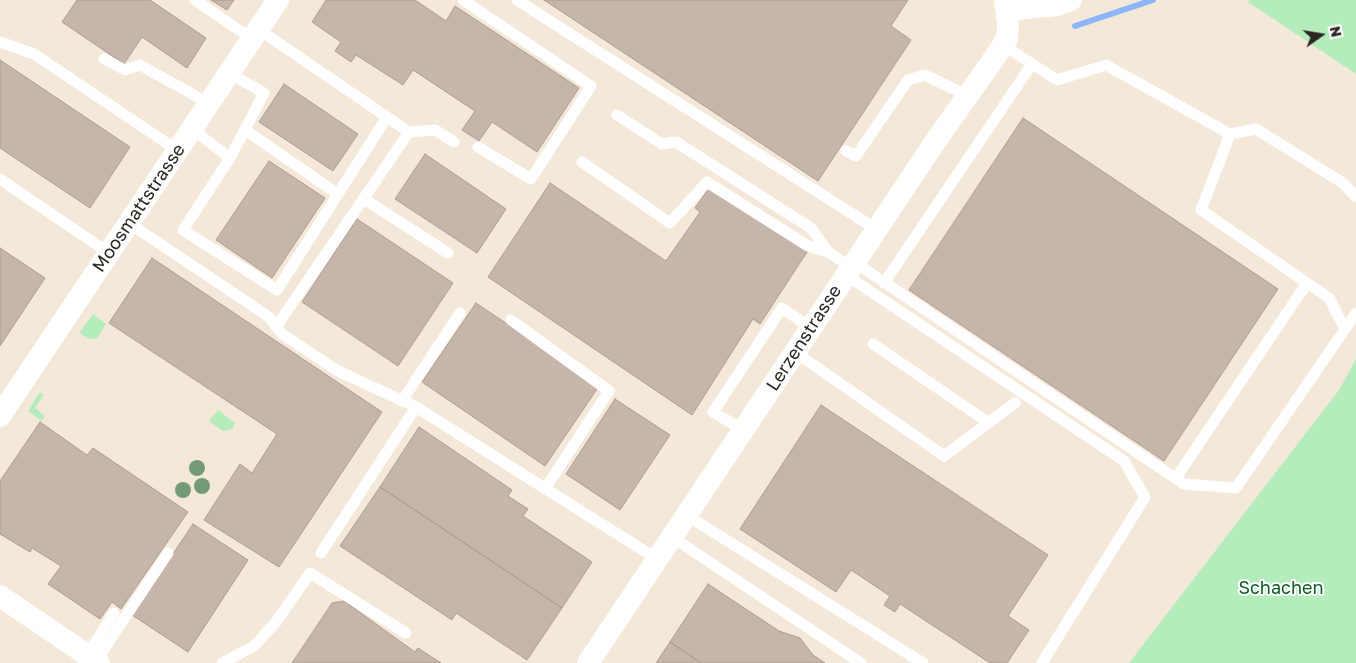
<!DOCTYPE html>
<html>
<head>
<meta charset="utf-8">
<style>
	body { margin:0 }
	#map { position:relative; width:1356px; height:663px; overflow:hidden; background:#f4e9d9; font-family:"Golos Text",sans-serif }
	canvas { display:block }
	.north { position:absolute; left:1296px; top:10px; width:50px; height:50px; -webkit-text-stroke:4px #fff; paint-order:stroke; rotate:77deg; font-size:14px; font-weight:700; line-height:20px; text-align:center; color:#2b2721 }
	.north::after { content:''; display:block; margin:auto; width:18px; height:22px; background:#2b2721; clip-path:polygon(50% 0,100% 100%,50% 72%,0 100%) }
</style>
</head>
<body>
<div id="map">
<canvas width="1356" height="663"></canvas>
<div class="north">N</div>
</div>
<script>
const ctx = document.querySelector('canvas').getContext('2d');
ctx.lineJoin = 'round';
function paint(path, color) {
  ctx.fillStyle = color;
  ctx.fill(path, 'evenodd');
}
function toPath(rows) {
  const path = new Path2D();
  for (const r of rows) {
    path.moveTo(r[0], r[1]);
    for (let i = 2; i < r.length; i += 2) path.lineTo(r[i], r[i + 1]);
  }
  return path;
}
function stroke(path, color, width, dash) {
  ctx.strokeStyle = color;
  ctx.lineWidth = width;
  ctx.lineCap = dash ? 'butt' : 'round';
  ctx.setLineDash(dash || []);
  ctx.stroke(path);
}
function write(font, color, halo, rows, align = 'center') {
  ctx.font = font + ' "Golos Text",sans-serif';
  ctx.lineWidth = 4;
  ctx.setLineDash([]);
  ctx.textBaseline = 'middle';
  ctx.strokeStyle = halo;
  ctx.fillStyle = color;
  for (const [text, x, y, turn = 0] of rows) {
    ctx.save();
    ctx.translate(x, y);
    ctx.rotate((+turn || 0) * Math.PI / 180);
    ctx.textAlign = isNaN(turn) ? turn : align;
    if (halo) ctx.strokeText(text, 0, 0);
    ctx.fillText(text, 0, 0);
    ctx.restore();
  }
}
const green = toPath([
	[1249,0,1356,0,1356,74,1248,2],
	[93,314,106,324,97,338,90,339,79,333],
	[1356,359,1356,663,1129,663,1339,390],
	[39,393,44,394,35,408,45,416,42,421,28,411],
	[218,410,235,423,232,429,223,431,209,421]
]);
const stream = toPath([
	[1075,26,1153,0]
]);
const building = toPath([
	[77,0,150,0,206,38,187,68,142,37,124,64,62,22,77,0],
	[211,0,234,0,227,10,211,0],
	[326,0,415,0,446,21,455,6,579,88,537,152,492,122,479,141,462,130,475,111,413,70,403,85,356,55,351,62,335,51,341,42,312,22,326,0],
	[544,0,908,0,891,26,911,40,818,181,544,0],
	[0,60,130,147,90,208,0,148,0,60],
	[284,84,358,134,333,171,259,122,284,84],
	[1023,118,1278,289,1164,461,909,290,1023,118],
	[425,154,506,209,477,253,395,199,425,154],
	[269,161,325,198,272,278,216,240,269,161],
	[550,183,666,261,700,212,695,208,711,185,809,249,760,324,753,319,692,415,488,277,550,183],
	[357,219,453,283,398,366,302,302,357,219],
	[0,248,45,278,0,346,0,248],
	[152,258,382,412,279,567,204,520,240,464,252,473,277,434,109,323,152,258],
	[476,303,599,386,545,466,422,382,476,303],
	[615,399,670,435,620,510,566,474,615,399],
	[821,405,1048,555,1008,616,1029,630,1007,663,990,663,900,604,895,612,884,605,890,596,851,570,836,592,740,529,821,405],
	[40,422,87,455,93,448,188,512,121,609,112,602,100,619,48,584,61,566,32,548,30,552,0,534,0,481,40,422],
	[419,427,512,490,508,496,528,509,523,516,592,562,562,608,380,487,419,427],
	[380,487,562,608,527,660,456,613,452,620,340,546,380,487],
	[193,524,248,560,188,652,132,615,193,524],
	[708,584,779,631,800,638,813,655,825,663,701,663,670,642,708,584],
	[344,601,415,652,418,648,441,663,292,663,332,603,344,601],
	[670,642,701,663,656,663,670,642]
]);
const lane = toPath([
	[195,0,252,39],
	[463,0,591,86,531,179,478,147],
	[517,0,876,229],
	[258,29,409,132,276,327],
	[0,42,34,54,177,150],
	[104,59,125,70,140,65,196,96,208,104],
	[229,73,264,93,230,158],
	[617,115,662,144,676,142,811,228,828,252],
	[192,129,230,158,183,230,277,290,338,194,245,130],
	[409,132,435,130,454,142],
	[1230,134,1256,129,1343,183,1356,197],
	[846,151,856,156,908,80,925,75,968,96],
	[582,162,670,223,707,182,808,246,828,252,851,267],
	[0,179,109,253],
	[338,194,387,117],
	[364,199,448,253],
	[129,223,269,317,282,334,338,371,416,407],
	[854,262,1184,484,1236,488,1345,329,1329,298,1201,210,1230,134,1106,65,1057,80,1003,45],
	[846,275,1124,461,1145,497,1042,663],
	[884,283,1032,64],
	[511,320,609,391,545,489],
	[1345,329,1356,313],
	[873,344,989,423],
	[795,352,944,456,1015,403],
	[402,401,460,313],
	[743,430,713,412,782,308,811,328],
	[1176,478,1307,283],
	[686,515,923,663],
	[672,537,861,663],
	[321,553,416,407,657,559],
	[87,655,114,613],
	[96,661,168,553],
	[222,663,254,646,276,622,310,573,406,633]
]);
const street = toPath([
	[1007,10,1057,5,1071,0],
	[0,416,278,0],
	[0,596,99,663],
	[588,663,937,139,1000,50,1007,38,1008,24,1005,0]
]);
const trees = [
	[197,468],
	[202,486],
	[183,490]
];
const streetNames = [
	["Moosmattstrasse",139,208,-56],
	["Lerzenstrasse",804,338,-57]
];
const parkNames = [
	["Schachen",1281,588]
];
paint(green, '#b5ecbc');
stroke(stream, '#8cb5fd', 6);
paint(building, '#c6b5ab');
stroke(building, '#ad9c92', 1);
stroke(lane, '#fff', 11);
stroke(street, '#fff', 22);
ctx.fillStyle = '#749b76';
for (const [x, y] of trees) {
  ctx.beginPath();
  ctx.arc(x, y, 8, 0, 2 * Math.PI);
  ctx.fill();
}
write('18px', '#2b2721', '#fff', streetNames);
write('18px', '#0b5c25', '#fff', parkNames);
</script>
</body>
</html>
